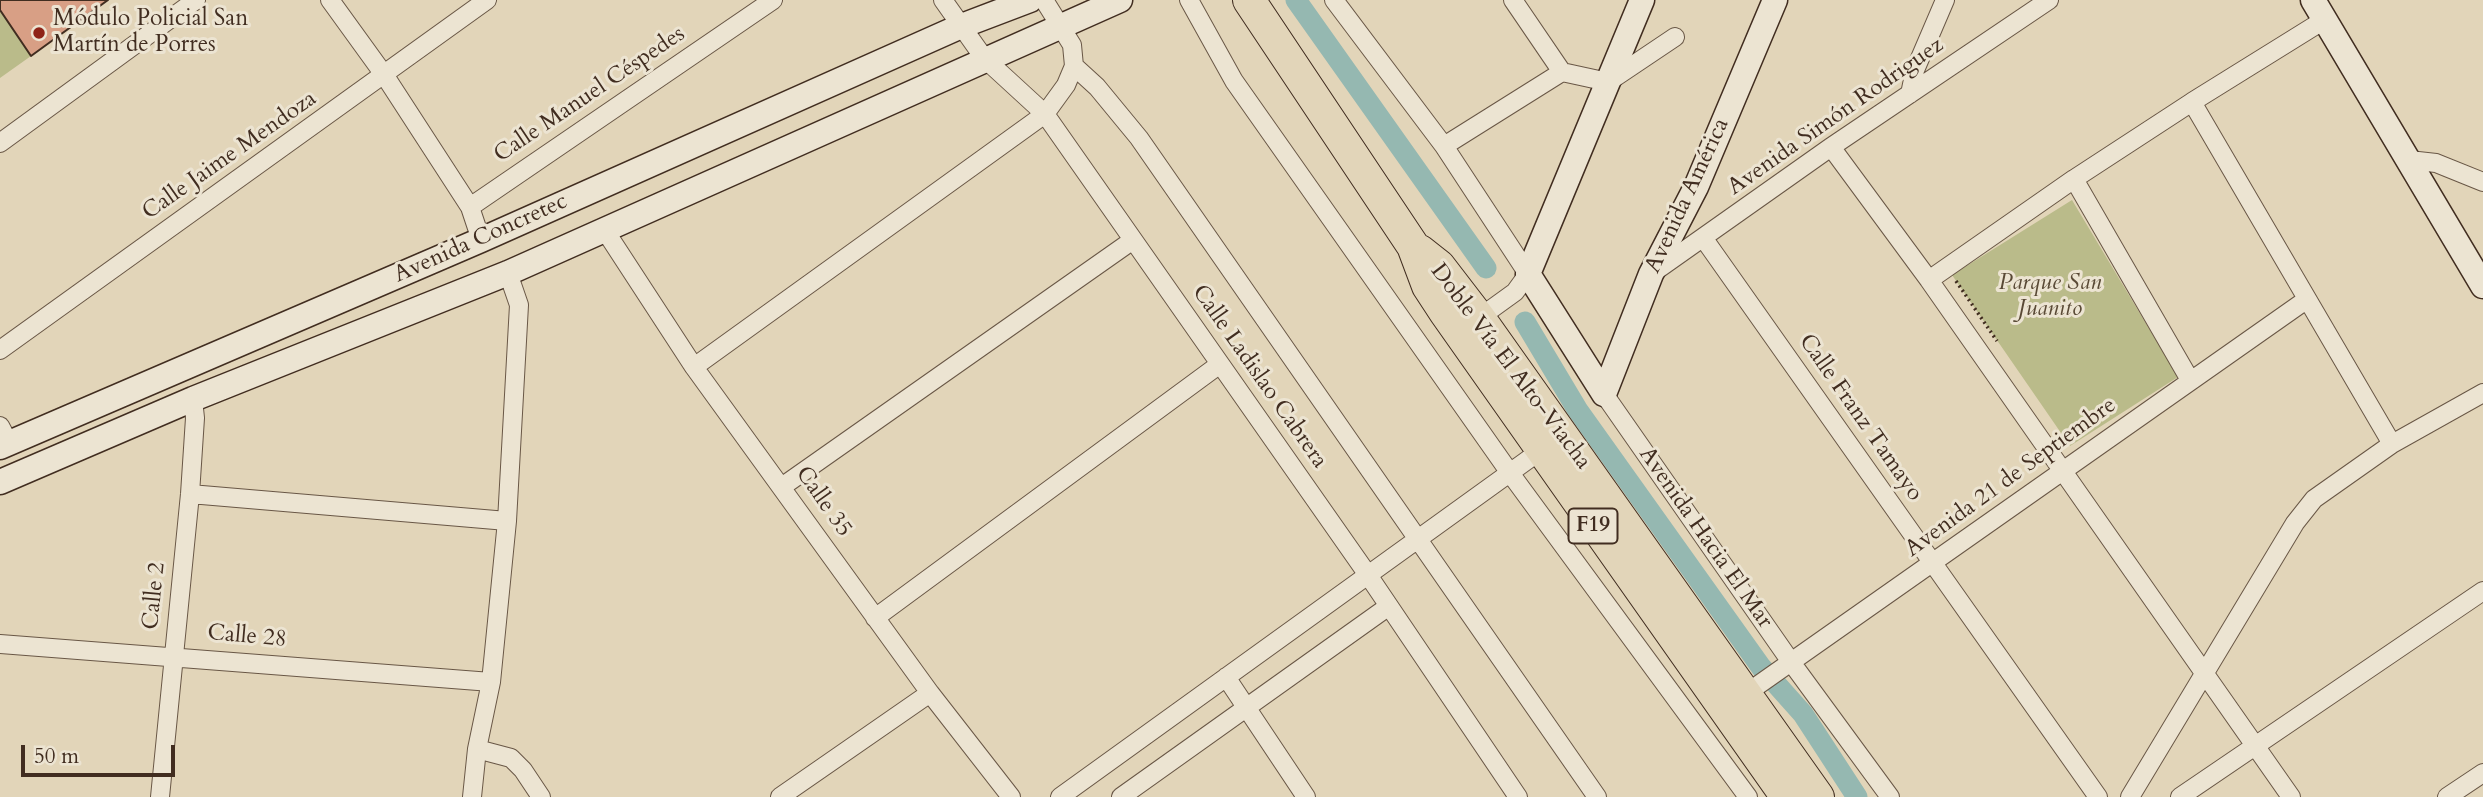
<!DOCTYPE html>
<html>
<head>
<meta charset="utf-8">
<style>
	body { margin:0 }
	#map { position:relative; width:2483px; height:797px; overflow:hidden; background:#e2d5b9; font-family:Cardo,serif }
	canvas { display:block }
	.scale { position:absolute; left:21px; top:745px; width:154px; height:32px; box-sizing:border-box; border:4px solid #412d20; border-top:0; padding-left:9px; font-size:21px; line-height:24px; white-space:nowrap; color:#412d20; -webkit-text-stroke:5px #ece4d2; paint-order:stroke }
</style>
</head>
<body>
<div id="map">
<canvas width="2483" height="797"></canvas>
<div class="scale">50 m</div>
</div>
<script>
const ctx = document.querySelector('canvas').getContext('2d');
ctx.lineJoin = 'round';
function paint(path, color) {
  ctx.fillStyle = color;
  ctx.fill(path, 'evenodd');
}
function toPath(rows) {
  const path = new Path2D();
  for (const r of rows) {
    path.moveTo(r[0], r[1]);
    for (let i = 2; i < r.length; i += 2) path.lineTo(r[i], r[i + 1]);
  }
  return path;
}
function stroke(path, color, width, dash) {
  ctx.strokeStyle = color;
  ctx.lineWidth = width;
  ctx.lineCap = dash ? 'butt' : 'round';
  ctx.setLineDash(dash || []);
  ctx.stroke(path);
}
function write(font, color, halo, rows, align = 'center') {
  ctx.font = font + ' Cardo,serif';
  ctx.lineWidth = 6;
  ctx.setLineDash([]);
  ctx.textBaseline = 'middle';
  ctx.strokeStyle = halo;
  ctx.fillStyle = color;
  for (const [text, x, y, turn = 0] of rows) {
    ctx.save();
    ctx.translate(x, y);
    ctx.rotate((+turn || 0) * Math.PI / 180);
    ctx.textAlign = isNaN(turn) ? turn : align;
    if (halo) ctx.strokeText(text, 0, 0);
    ctx.fillText(text, 0, 0);
    ctx.restore();
  }
}
const green = toPath([
	[0,10,31,56,0,78],
	[2072,200,2178,377,2070,446,1952,275]
]);
const canal = toPath([
	[1296,0,1486,268],
	[1525,322,1577,409,1761,667,1803,714,1857,797]
]);
const building = toPath([
	[0,0,108,0,31,56,0,10,0,0]
]);
const path = toPath([
	[1956,281,1997,341]
]);
const street = toPath([
	[330,0,385,76,470,207,481,240],
	[943,0,984,58,1045,114,1368,575,1518,797],
	[1189,0,1234,81,1510,473,1748,797],
	[1334,0,1444,146,1528,274,1515,292,1479,318],
	[1513,0,1562,72,1608,82,1675,37],
	[1074,66,1097,87,1139,138,1597,797],
	[1910,94,1915,70,1945,0],
	[2192,102,2324,20],
	[0,143,196,0],
	[1444,146,1562,72],
	[1831,147,1929,280,2291,797],
	[2409,160,2436,163,2483,182],
	[2074,179,2190,380],
	[470,207,773,0],
	[604,229,694,367,930,693,1011,797],
	[1704,239,2098,797],
	[1654,272,1831,147,2049,0],
	[1929,280,2074,179,2192,102,2392,444],
	[0,350,487,0],
	[694,367,1045,114,1066,85,1074,66,1072,45,1044,0],
	[1604,394,1791,662,1890,797],
	[0,426,9,443],
	[783,486,1133,240],
	[190,494,507,521],
	[875,618,1220,364],
	[0,644,491,682],
	[1226,677,1306,797],
	[1744,695,2306,300],
	[477,749,511,758,523,770,541,797],
	[160,797,190,494,195,418,193,399],
	[472,797,477,749,491,682,507,521,519,305,508,273],
	[780,797,930,693],
	[1060,797,1540,451],
	[1121,797,1389,606],
	[2130,797,2295,523,2314,499,2392,444,2483,393],
	[2180,797,2483,591],
	[2447,797,2483,773]
]);
const secondary = toPath([
	[2313,0,2483,286],
	[1604,394,1528,274,1642,0],
	[1604,394,1651,274,1696,187,1775,0],
	[0,447,481,240,959,27,1030,0],
	[0,482,193,399,508,273,1120,0]
]);
const highway = toPath([
	[1249,0,1413,246,1428,286,1445,312,1787,797],
	[1420,251,1439,266,1479,318,1818,797]
]);
const markers = [
	[39,33,7,"#8f2418"]
];
const shields = [
	[1593,526,49]
];
const shieldNames = [
	["F19",1593,526]
];
const poiNames = [
	["Módulo Policial San",53,20],
	["Martín de Porres",53,46]
];
const streetNames = [
	["Calle Manuel Céspedes",590,95,-34],
	["Avenida Simón Rodriguez",1836,117,-35],
	["Calle Jaime Mendoza",230,156,-35],
	["Avenida América",1688,196,-65],
	["Avenida Concretec",481,239,-24],
	["Doble Vía El Alto-Viacha",1510,367,53],
	["Calle Ladislao Cabrera",1259,377,55],
	["Calle Franz Tamayo",1860,418,55],
	["Avenida 21 de Septiembre",2011,478,-36],
	["Calle 35",823,502,55],
	["Avenida Hacia El Mar",1705,538,55],
	["Calle 2",155,596,-84],
	["Calle 28",247,637,5]
];
const parkNames = [
	["Parque San",2050,284],
	["Juanito",2050,310]
];
paint(green, '#babb8a');
stroke(canal, '#95b8b1', 21);
paint(building, '#d89f85');
stroke(building, '#412d20', 2);
stroke(street, '#695746', 20);
stroke(secondary, '#412d20', 27);
stroke(highway, '#412d20', 34);
stroke(path, '#412d20', 3.5, [2, 3.5]);
stroke(street, '#ece4d2', 18);
stroke(secondary, '#ece4d2', 24);
stroke(highway, '#e2d5b9', 32);
for (const [x, y, r, color] of markers) {
  const dot = new Path2D();
  dot.arc(x, y, r, 0, 2 * Math.PI);
  ctx.fillStyle = color;
  ctx.fill(dot);
  stroke(dot, '#ece4d2', 2.5);
}
for (const [x, y, w] of shields) {
  const box = new Path2D();
  box.roundRect(x - w / 2, y - 17.5, w, 35, 5);
  ctx.fillStyle = '#ece4d2';
  ctx.fill(box);
  stroke(box, '#412d20', 2);
}
write('bold 21px', '#412d20', null, shieldNames);
write('23px', '#412d20', '#ece4d2', poiNames, 'left');
write('23px', '#412d20', '#ece4d2', streetNames);
write('italic 23px', '#594935', '#ece4d2', parkNames);
</script>
</body>
</html>
